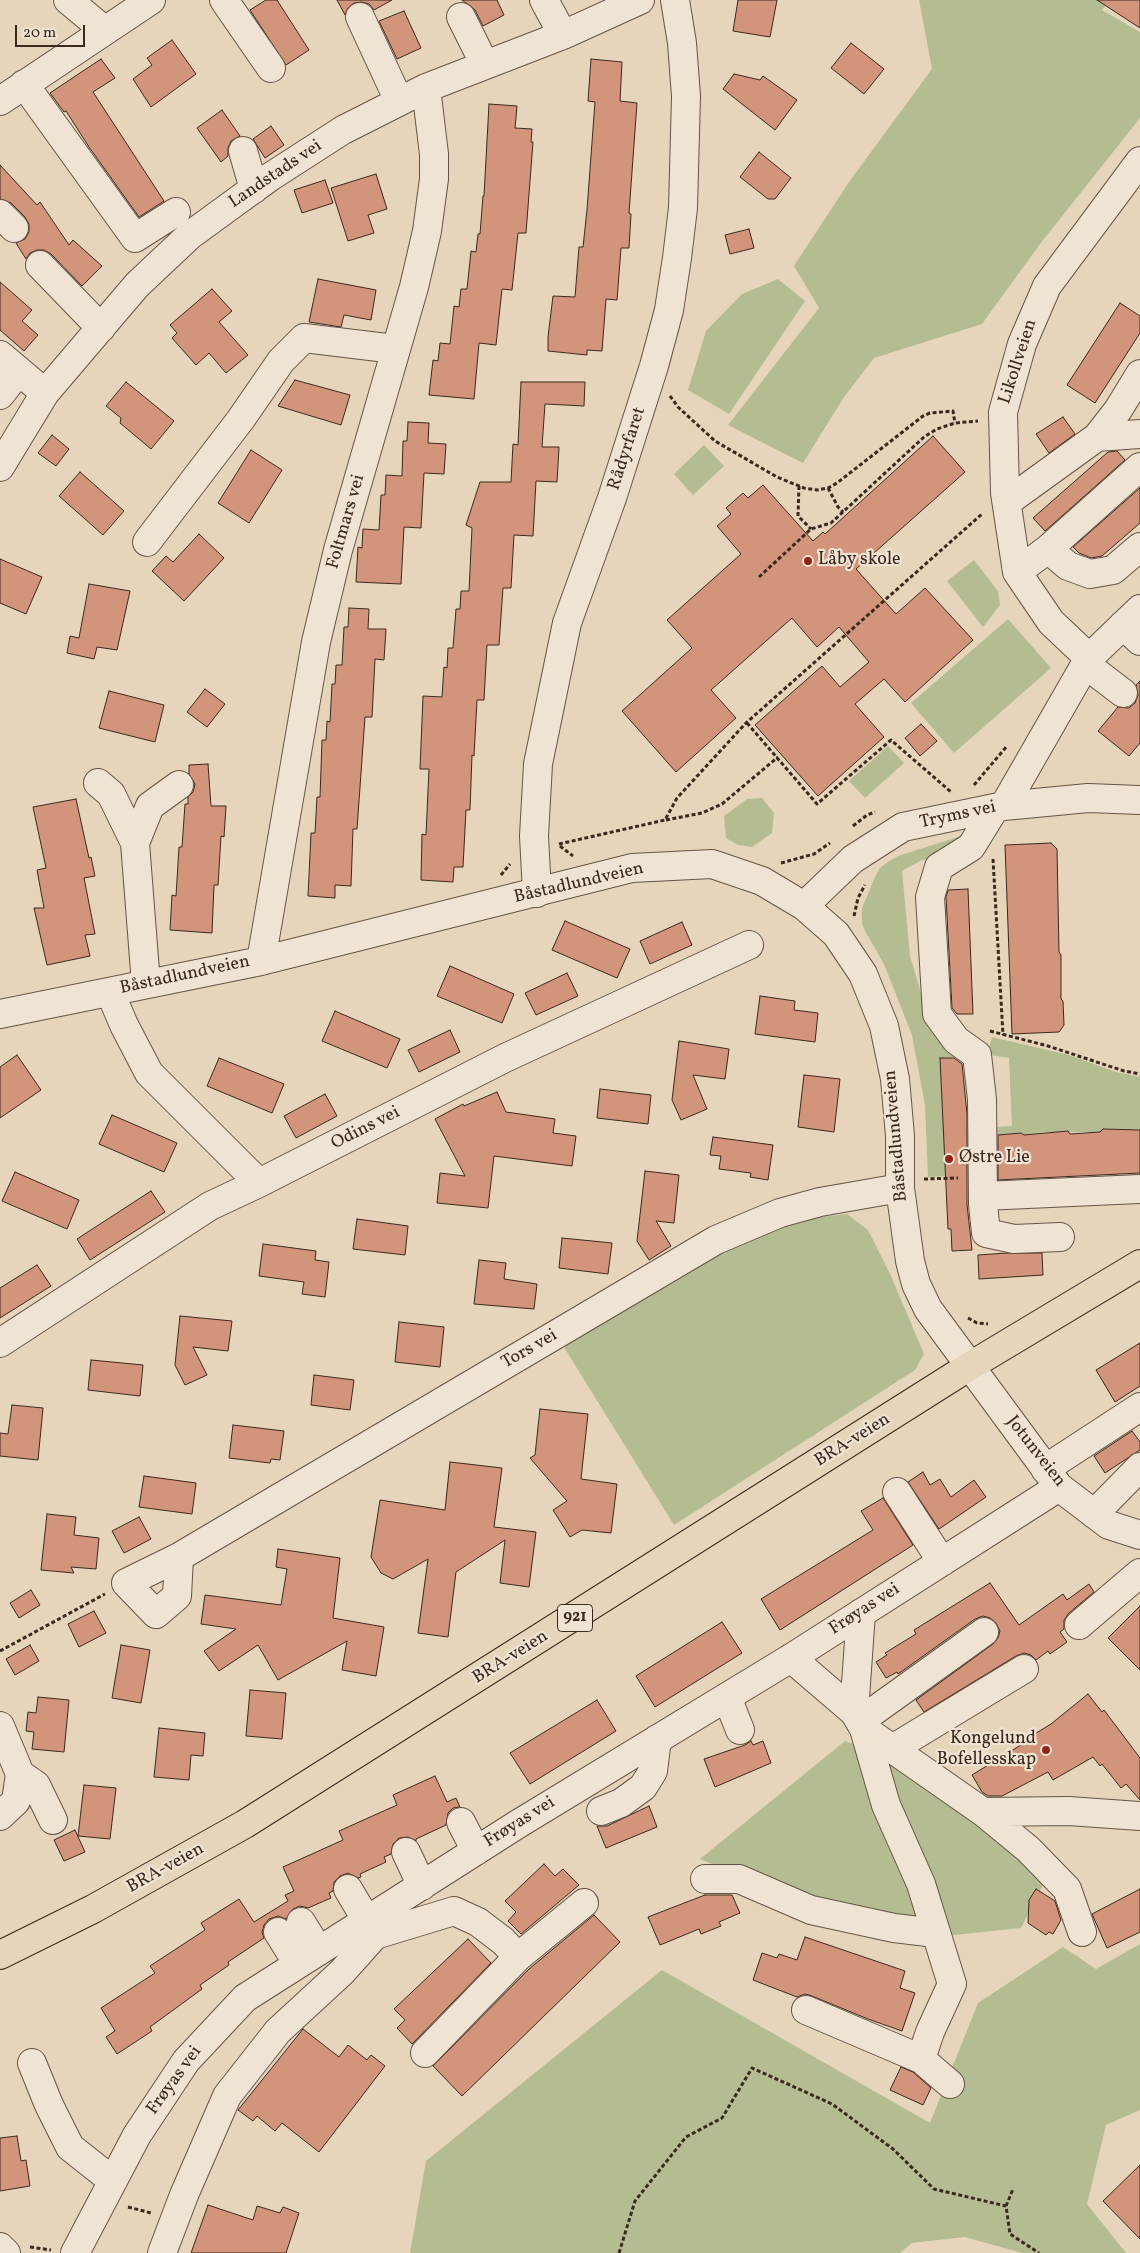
<!DOCTYPE html>
<html>
<head>
<meta charset="utf-8">
<style>
	body { margin:0 }
	#map { position:relative; width:1140px; height:2253px; overflow:hidden; background:#e6d5bb; font-family:Vollkorn,serif }
	canvas { display:block }
	.scale { position:absolute; left:15px; top:25px; width:70px; height:22px; box-sizing:border-box; border:2px solid #3b281f; border-top:0; padding-left:6px; font-size:15px; line-height:18px; white-space:nowrap; color:#3b281f; -webkit-text-stroke:4px #efe4d3; paint-order:stroke }
</style>
</head>
<body>
<div id="map">
<canvas width="1140" height="2253"></canvas>
<div class="scale">20 m</div>
</div>
<script>
const ctx = document.querySelector('canvas').getContext('2d');
ctx.lineJoin = 'round';
function paint(path, color) {
  ctx.fillStyle = color;
  ctx.fill(path, 'evenodd');
}
function toPath(rows) {
  const path = new Path2D();
  for (const r of rows) {
    path.moveTo(r[0], r[1]);
    for (let i = 2; i < r.length; i += 2) path.lineTo(r[i], r[i + 1]);
  }
  return path;
}
function stroke(path, color, width, dash) {
  ctx.strokeStyle = color;
  ctx.lineWidth = width;
  ctx.lineCap = dash ? 'butt' : 'round';
  ctx.setLineDash(dash || []);
  ctx.stroke(path);
}
function write(font, color, halo, rows, align = 'center') {
  ctx.font = font + ' Vollkorn,serif';
  ctx.lineWidth = 4.5;
  ctx.setLineDash([]);
  ctx.textBaseline = 'middle';
  ctx.strokeStyle = halo;
  ctx.fillStyle = color;
  for (const [text, x, y, turn = 0] of rows) {
    ctx.save();
    ctx.translate(x, y);
    ctx.rotate((+turn || 0) * Math.PI / 180);
    ctx.textAlign = isNaN(turn) ? turn : align;
    if (halo) ctx.strokeText(text, 0, 0);
    ctx.fillText(text, 0, 0);
    ctx.restore();
  }
}
const green = toPath([
	[919,0,1110,0,1102,10,1140,32,1140,118,1040,244,982,324,874,358,844,397,803,463,728,425,819,308,794,266,849,182,932,69],
	[778,279,805,301,729,414,688,390,706,331,742,294],
	[704,445,724,466,693,495,674,474],
	[974,560,998,591,1000,605,983,627,947,581],
	[1008,619,1051,668,954,753,911,703],
	[888,746,904,763,865,798,849,781],
	[762,798,774,813,772,833,752,847,738,845,726,838,724,816,747,799],
	[961,836,960,842,947,853,920,861,902,871,910,956,925,1007,964,1057,941,1058,946,1176,928,1177,925,1105,912,1035,884,964,865,931,862,924,862,908,875,877,880,868,888,862,898,856],
	[992,1037,1069,1055,1116,1072,1140,1077,1140,1130,1103,1129,1100,1132,1043,1132,1024,1135,1021,1133,997,1135,995,1137,995,1127,1012,1126,1009,1058,990,1055,988,1051],
	[847,1214,868,1230,891,1276,924,1354,915,1370,674,1525,562,1344,742,1240,802,1219],
	[845,1741,889,1756,1014,1845,1044,1883,1021,1928,953,1935,797,1899,700,1859],
	[1140,1944,1140,2110,1106,2125,1087,2204,1126,2253,1022,2253,965,2237,912,2243,900,2253,410,2253,426,2161,662,1970,930,2123,978,2003,1063,1947,1096,1969]
]);
const building = toPath([
	[266,0,277,0,309,50,286,65,250,10,266,0],
	[337,0,392,0,374,10,369,4,362,2,354,3,348,8,345,15,337,0],
	[462,0,497,0,504,15,483,26,475,10,462,0],
	[738,0,777,0,770,37,733,31,738,0],
	[1097,0,1140,0,1140,28,1097,0],
	[404,11,421,48,397,59,379,21,404,11],
	[172,40,196,74,151,107,133,79,152,65,147,58,172,40],
	[851,43,884,69,864,94,831,68,851,43],
	[101,59,115,78,93,92,164,201,139,217,89,147,66,111,64,112,50,93,101,59],
	[591,59,622,62,620,101,637,103,629,213,631,214,629,248,621,248,617,300,606,299,602,351,587,350,587,355,548,351,548,337,553,296,575,297,579,247,583,247,587,210,595,102,588,101,591,59],
	[734,74,760,80,763,76,797,100,775,130,723,89,734,74],
	[489,104,517,106,515,128,532,129,531,142,533,142,526,233,518,233,512,290,502,289,496,345,479,343,474,399,429,395,433,360,438,361,440,343,450,344,454,306,459,307,461,289,467,289,471,251,476,252,478,234,480,234,483,196,484,196,489,104],
	[222,110,240,136,231,141,228,148,228,156,221,162,197,128,222,110],
	[271,126,284,145,265,158,253,139,271,126],
	[759,152,791,178,775,199,768,199,740,177,759,152],
	[0,165,37,205,40,202,69,245,73,240,102,266,82,286,51,254,44,250,37,250,30,253,26,259,16,243,25,239,29,232,29,224,25,217,11,203,0,199,0,165],
	[376,174,387,209,368,215,374,233,348,241,331,188,376,174],
	[325,180,333,203,302,213,294,190,325,180],
	[749,229,754,248,730,254,725,235,749,229],
	[318,279,376,290,371,320,344,315,341,327,309,322,318,279],
	[0,282,32,310,22,321,38,335,24,351,0,330,0,282],
	[212,289,232,311,219,322,248,355,226,373,209,353,196,365,172,338,177,333,170,325,212,289],
	[1120,303,1140,316,1140,333,1095,403,1067,385,1120,303],
	[295,380,350,395,341,425,278,406,295,380],
	[126,382,174,421,151,449,120,423,121,418,106,406,126,382],
	[521,382,585,382,584,406,545,404,542,447,559,447,557,482,536,481,533,536,514,535,511,588,503,588,499,645,487,645,484,700,477,700,474,756,472,755,470,810,466,810,463,867,454,867,453,882,421,880,422,834,426,835,429,769,420,769,423,696,442,697,444,667,447,668,448,648,453,648,456,609,460,609,461,591,469,591,472,528,466,525,480,482,511,482,513,444,518,445,521,382],
	[1063,417,1075,434,1049,453,1036,434,1063,417],
	[408,422,429,423,428,443,446,444,444,474,424,473,421,528,404,527,401,584,356,582,358,547,362,548,363,529,379,530,381,495,385,495,386,475,402,476,403,441,407,441,408,422],
	[52,435,69,449,56,466,38,453,52,435],
	[933,436,965,472,856,569,896,614,925,588,973,640,905,702,884,679,855,704,884,737,818,796,755,725,822,666,840,687,869,662,839,627,817,647,792,618,711,690,736,718,676,772,622,711,692,648,667,620,741,554,717,526,731,514,726,508,743,493,748,498,763,485,813,541,823,532,825,534,933,436],
	[251,450,282,470,249,523,218,503,251,450],
	[1117,451,1125,460,1045,531,1033,518,1108,452,1117,451],
	[80,472,124,511,103,535,59,496,80,472],
	[1140,488,1140,523,1102,556,1091,558,1079,553,1073,547,1140,488],
	[199,534,224,558,184,601,152,571,166,556,173,562,199,534],
	[0,559,42,577,26,614,0,603,0,559],
	[89,584,130,591,117,650,97,647,94,659,67,653,70,636,79,638,89,584],
	[349,608,369,609,368,629,386,629,384,660,375,659,372,717,365,717,357,829,353,829,351,886,335,885,335,898,308,896,311,833,315,833,317,797,320,797,322,740,326,740,327,721,330,722,332,684,335,684,336,665,342,665,344,627,348,627,349,608],
	[1140,681,1140,743,1129,756,1098,731,1118,707,1129,708,1135,703,1138,695,1136,685,1140,681],
	[205,689,225,704,207,727,187,712,205,689],
	[109,691,164,705,155,742,99,728,109,691],
	[921,724,937,741,920,756,905,738,921,724],
	[208,764,211,806,226,806,224,837,221,836,218,885,214,885,212,933,170,930,172,895,176,896,179,847,182,847,185,804,188,804,188,797,193,792,195,784,189,774,189,765,208,764],
	[76,799,89,858,91,857,95,876,84,878,95,934,85,935,90,956,47,965,34,908,44,908,37,870,46,868,33,807,76,799],
	[1051,843,1057,849,1059,952,1061,955,1061,999,1063,1001,1064,1025,1059,1032,1012,1034,1005,845,1051,843],
	[968,889,973,1014,957,1014,952,1008,946,897,948,890,968,889],
	[565,921,630,949,617,978,552,950,565,921],
	[682,922,692,945,650,964,640,941,682,922],
	[450,966,514,994,502,1023,437,996,450,966],
	[567,973,578,996,536,1015,525,993,567,973],
	[760,996,795,1001,794,1010,818,1013,815,1042,755,1034,760,996],
	[335,1011,400,1039,387,1068,322,1041,335,1011],
	[450,1030,460,1052,419,1072,408,1050,450,1030],
	[679,1041,729,1049,725,1079,693,1075,707,1109,681,1120,672,1100,679,1041],
	[17,1055,41,1090,0,1118,0,1067,17,1055],
	[219,1058,284,1084,272,1113,207,1086,219,1058],
	[940,1058,954,1058,962,1064,967,1114,967,1204,972,1250,952,1251,951,1229,948,1229,940,1058],
	[804,1075,840,1079,834,1132,798,1127,804,1075],
	[600,1089,651,1095,648,1124,597,1118,600,1089],
	[497,1092,506,1112,555,1119,553,1133,576,1136,572,1166,494,1156,488,1208,437,1203,440,1173,465,1176,435,1119,463,1104,464,1106,497,1092],
	[325,1094,337,1116,296,1138,284,1116,325,1094],
	[112,1115,177,1143,164,1172,99,1144,112,1115],
	[1103,1129,1140,1130,1140,1173,998,1180,998,1135,1021,1133,1024,1135,1068,1131,1070,1134,1100,1132,1103,1129],
	[713,1137,773,1145,768,1180,750,1177,751,1173,719,1169,721,1156,710,1155,713,1137],
	[645,1171,679,1175,674,1223,656,1221,671,1246,649,1260,637,1241,645,1171],
	[15,1172,79,1200,67,1229,2,1201,15,1172],
	[151,1191,165,1212,90,1260,77,1239,151,1191],
	[357,1219,408,1226,405,1255,353,1249,357,1219],
	[562,1238,612,1243,608,1274,559,1268,562,1238],
	[263,1244,316,1251,315,1260,329,1262,325,1297,302,1294,304,1282,259,1276,263,1244],
	[1007,1253,1042,1253,1043,1275,979,1279,978,1255,1007,1253],
	[479,1260,506,1263,504,1279,537,1284,534,1309,474,1304,479,1260],
	[37,1265,51,1286,0,1318,0,1288,37,1265],
	[180,1316,232,1321,228,1351,193,1347,207,1375,185,1385,175,1365,180,1316],
	[399,1322,444,1327,440,1367,395,1362,399,1322],
	[1140,1343,1140,1386,1115,1402,1096,1370,1140,1343],
	[91,1360,143,1365,140,1396,88,1390,91,1360],
	[314,1375,354,1380,350,1410,311,1405,314,1375],
	[12,1405,43,1408,38,1460,0,1456,0,1433,8,1434,12,1405],
	[540,1409,588,1414,581,1479,617,1484,611,1533,582,1530,570,1537,553,1510,567,1501,530,1458,535,1455,540,1409],
	[233,1425,284,1431,280,1460,271,1459,270,1463,229,1458,233,1425],
	[1132,1431,1140,1442,1140,1450,1105,1473,1094,1456,1132,1431],
	[450,1462,502,1468,494,1527,536,1532,529,1587,500,1583,505,1540,456,1572,448,1637,418,1633,428,1559,393,1579,381,1573,371,1557,380,1500,445,1510,450,1462],
	[923,1472,930,1485,940,1479,951,1497,974,1480,986,1497,939,1529,908,1482,923,1472],
	[144,1476,196,1483,192,1514,139,1507,144,1476],
	[883,1498,913,1545,780,1630,761,1599,873,1530,861,1511,883,1498],
	[47,1514,76,1517,74,1535,99,1538,96,1569,71,1567,74,1573,41,1570,47,1514],
	[139,1517,151,1539,124,1553,112,1531,139,1517],
	[278,1549,340,1558,333,1618,384,1627,376,1676,342,1670,347,1641,278,1680,258,1645,219,1671,204,1651,236,1629,201,1624,205,1595,281,1605,287,1569,276,1567,278,1549],
	[990,1583,1019,1625,1063,1594,1067,1600,1089,1584,1094,1592,1069,1613,1064,1620,1064,1629,1060,1632,1067,1642,1050,1654,1048,1651,1036,1660,1031,1655,1024,1653,1016,1656,924,1712,916,1700,993,1644,998,1638,1000,1631,996,1623,990,1618,983,1616,975,1619,898,1674,897,1672,886,1678,876,1662,887,1655,885,1653,916,1634,914,1630,990,1583],
	[31,1590,40,1605,19,1618,10,1603,31,1590],
	[1140,1606,1140,1670,1108,1638,1140,1606],
	[94,1611,106,1633,79,1647,68,1624,94,1611],
	[722,1622,742,1653,655,1707,636,1676,722,1622],
	[30,1645,39,1661,15,1675,6,1659,30,1645],
	[121,1645,150,1650,141,1703,112,1698,121,1645],
	[250,1690,286,1693,282,1739,246,1736,250,1690],
	[1088,1694,1102,1712,1104,1710,1140,1758,1140,1800,1126,1784,1121,1788,1102,1764,1100,1766,1093,1757,1053,1780,1048,1772,1002,1796,988,1796,982,1792,972,1775,1029,1740,1028,1738,1051,1724,1088,1694],
	[38,1697,69,1700,64,1752,32,1749,34,1732,26,1731,28,1712,36,1713,38,1697],
	[597,1700,616,1731,530,1784,510,1753,597,1700],
	[159,1728,205,1733,203,1756,191,1755,189,1780,154,1777,159,1728],
	[751,1741,753,1745,763,1741,771,1763,715,1787,704,1759,745,1745,751,1741],
	[435,1776,447,1802,456,1798,460,1807,453,1808,448,1813,446,1825,416,1839,416,1841,408,1837,399,1838,393,1844,391,1854,384,1857,386,1862,360,1874,361,1877,358,1878,348,1873,340,1876,334,1882,333,1891,329,1893,331,1898,308,1908,300,1906,293,1909,286,1919,278,1916,269,1919,264,1925,262,1932,264,1938,228,1962,229,1965,200,1985,202,1989,150,2027,152,2031,117,2054,106,2037,115,2031,101,2008,155,1973,150,1966,205,1930,201,1923,239,1899,254,1922,288,1901,285,1895,294,1891,283,1867,343,1840,339,1831,397,1805,393,1795,435,1776],
	[84,1785,116,1788,110,1839,78,1836,84,1785],
	[649,1806,657,1827,606,1848,597,1826,607,1826,649,1806],
	[75,1830,85,1852,64,1861,54,1840,75,1830],
	[544,1864,555,1876,563,1869,579,1885,521,1934,508,1921,516,1912,505,1901,544,1864],
	[1036,1889,1055,1901,1061,1920,1053,1934,1049,1932,1046,1935,1028,1923,1029,1900,1036,1889],
	[1140,1889,1140,1932,1107,1948,1092,1914,1140,1889],
	[705,1895,732,1895,740,1913,719,1922,721,1926,701,1934,699,1929,660,1945,648,1917,705,1895],
	[594,1915,620,1942,462,2096,433,2066,529,1969,594,1915],
	[805,1937,905,1971,900,1988,915,1993,902,2031,868,2019,812,1996,805,1994,797,1997,753,1980,762,1953,777,1958,779,1954,797,1960,805,1937],
	[468,1939,491,1963,412,2044,397,2028,405,2020,394,2009,468,1939],
	[303,2029,339,2057,348,2045,367,2060,371,2055,385,2066,319,2152,282,2123,275,2131,257,2116,253,2121,238,2110,303,2029],
	[901,2067,913,2072,931,2088,923,2105,890,2090,901,2067],
	[17,2136,21,2161,26,2160,30,2186,0,2191,0,2138,17,2136],
	[1140,2165,1140,2239,1103,2201,1140,2165],
	[208,2205,253,2220,257,2206,280,2213,283,2207,299,2213,286,2253,191,2253,208,2205]
]);
const path = toPath([
	[670,396,678,407,715,441,777,477,804,488,817,490,828,488,837,483,923,416,930,413,953,411,955,423],
	[799,486,798,516,811,529],
	[828,488,838,507,843,512],
	[759,577,811,529,831,523,924,437,937,429,955,423,978,421],
	[747,723,817,804,891,740,951,792],
	[974,785,1007,746],
	[666,820,702,813,722,804,778,757],
	[853,826,867,815,875,812],
	[559,844,665,820,677,798,746,723,982,514],
	[560,846,573,856],
	[993,859,1003,1035],
	[781,863,814,854,830,843],
	[501,875,510,864],
	[854,916,858,898,865,885],
	[990,1031,1048,1046,1124,1071,1140,1074],
	[924,1179,958,1178],
	[968,1318,977,1323,988,1324],
	[0,1651,105,1594],
	[1006,2206,1013,2189],
	[128,2207,151,2213],
	[30,2247,51,2250],
	[619,2253,635,2201,686,2137,722,2118,752,2068,832,2104,893,2149,934,2189,1006,2206,1010,2234,1039,2253]
]);
const minor = toPath([
	[68,0,104,30],
	[224,0,271,68],
	[544,0,563,35],
	[360,17,399,101],
	[461,17,485,65],
	[24,84,135,238,176,212],
	[0,101,151,0],
	[243,151,254,189],
	[0,214,14,228],
	[40,265,101,328],
	[0,355,45,393],
	[0,395,19,371],
	[1097,437,1140,434],
	[0,467,45,393,137,285,189,236,237,201,270,177,343,130,426,88,563,35,640,0],
	[1007,502,1097,437,1118,410,1140,374],
	[147,542,241,419,281,361,304,338,395,349],
	[1048,549,1068,566,1090,574,1113,570,1140,547],
	[1017,572,1048,549,1140,467],
	[1123,625,1140,641],
	[1089,658,1051,622,1017,572,1005,493,1003,412,1022,344,1047,286,1140,161],
	[1085,664,1123,693],
	[98,783,111,794,135,843,146,984],
	[1004,806,1089,658,1140,609],
	[995,808,971,847,939,867,930,897,937,1014,956,1040,977,1055,982,1099,983,1204,986,1233,1014,1239,1060,1237],
	[135,843,150,806,179,785],
	[537,893,534,836,538,764,567,623,612,498,654,366,669,310,677,258,683,208,686,96,682,43,675,0],
	[804,906,853,859,903,827,1004,806,1088,798,1140,800],
	[261,961,316,642,338,550,414,287,427,231,434,179,434,154,426,88],
	[110,992,124,1025,149,1073,259,1183],
	[0,1014,261,961,632,868,712,864,762,881,804,906,836,934,863,974,884,1026,895,1079,900,1136,900,1188,910,1261,916,1284,928,1309,1059,1487,1109,1525,1140,1535],
	[983,1196,1140,1189],
	[0,1343,210,1206,259,1183,505,1058,749,945],
	[1045,1469,1140,1407],
	[897,1492,942,1562],
	[1094,1514,1140,1467],
	[179,1557,716,1240,780,1213,820,1202,900,1188],
	[179,1557,177,1596,156,1614,126,1583,179,1557],
	[861,1613,854,1712,864,1729,983,1812,1069,1811,1140,1816],
	[1079,1625,1140,1573],
	[791,1658,854,1712],
	[727,1697,740,1730],
	[860,1721,984,1632],
	[0,1726,20,1774,16,1801,0,1816],
	[892,1749,1024,1669],
	[20,1774,36,1785,53,1820],
	[601,1811,621,1803,643,1787,653,1771,657,1739],
	[983,1812,1028,1849,1067,1889,1082,1932],
	[461,1822,476,1851],
	[406,1852,422,1886],
	[705,1879,739,1879,811,1910,894,1928,936,1933],
	[348,1889,367,1921],
	[301,1922,319,1951],
	[358,1930,375,1935,454,1911,478,1922,503,1941,518,1957,425,2053],
	[278,1932,298,1964],
	[518,1957,584,1903],
	[806,2010,921,2059,930,2032,952,1984,921,1884,886,1805,864,1729],
	[921,2059,950,2084],
	[32,2063,49,2105,70,2147,113,2181],
	[0,2247,6,2253],
	[75,2253,137,2135,186,2061,245,1998,518,1824,791,1658,1059,1487],
	[162,2253,184,2195,227,2096,278,2031,342,1972,375,1935]
]);
const major = toPath([
	[0,1955,93,1909,245,1824,970,1366,1140,1264]
]);
const markers = [
	[808,561,5,"#8f2418"],
	[949,1159,5,"#8f2418"],
	[1046,1750,5,"#8f2418"]
];
const shields = [
	[575,1618,35]
];
const shieldNames = [
	["921",575,1618]
];
const streetNames = [
	["Landstads vei",276,175,-34],
	["Likollveien",1019,362,-72],
	["Rådyrfaret",628,449,-72],
	["Foltmars vei",347,522,-74],
	["Tryms vei",958,816,-12],
	["Båstadlundveien",579,884,-13],
	["Båstadlundveien",185,976,-12],
	["Odins vei",366,1129,-27],
	["Båstadlundveien",897,1136,-95],
	["Tors vei",530,1350,-30],
	["BRA-veien",853,1441,-32],
	["Jotunveien",1035,1452,52],
	["Frøyas vei",865,1610,-33],
	["BRA-veien",511,1658,-32],
	["Frøyas vei",520,1823,-32],
	["BRA-veien",166,1869,-29],
	["Frøyas vei",175,2081,-54]
];
const poiNames = [
	["Låby skole",818,561],
	["Østre Lie",959,1159],
	["Kongelund",1036,1740,"right"],
	["Bofellesskap",1036,1761,"right"]
];
paint(green, '#b4bd91');
paint(building, '#d2947a');
stroke(building, '#3b281f', 1);
stroke(minor, '#665346', 30);
stroke(major, '#3b281f', 30);
stroke(path, '#3b281f', 3, [4, 2.5]);
stroke(minor, '#efe4d3', 28);
stroke(major, '#e6d5bb', 28);
for (const [x, y, r, color] of markers) {
  const dot = new Path2D();
  dot.arc(x, y, r, 0, 2 * Math.PI);
  ctx.fillStyle = color;
  ctx.fill(dot);
  stroke(dot, '#efe4d3', 2);
}
for (const [x, y, w] of shields) {
  const box = new Path2D();
  box.roundRect(x - w / 2, y - 13.5, w, 27, 4);
  ctx.fillStyle = '#efe4d3';
  ctx.fill(box);
  stroke(box, '#3b281f', 1);
}
write('bold 16px', '#3b281f', null, shieldNames);
write('18px', '#3b281f', '#efe4d3', streetNames);
write('18px', '#3b281f', '#efe4d3', poiNames, 'left');
</script>
</body>
</html>
